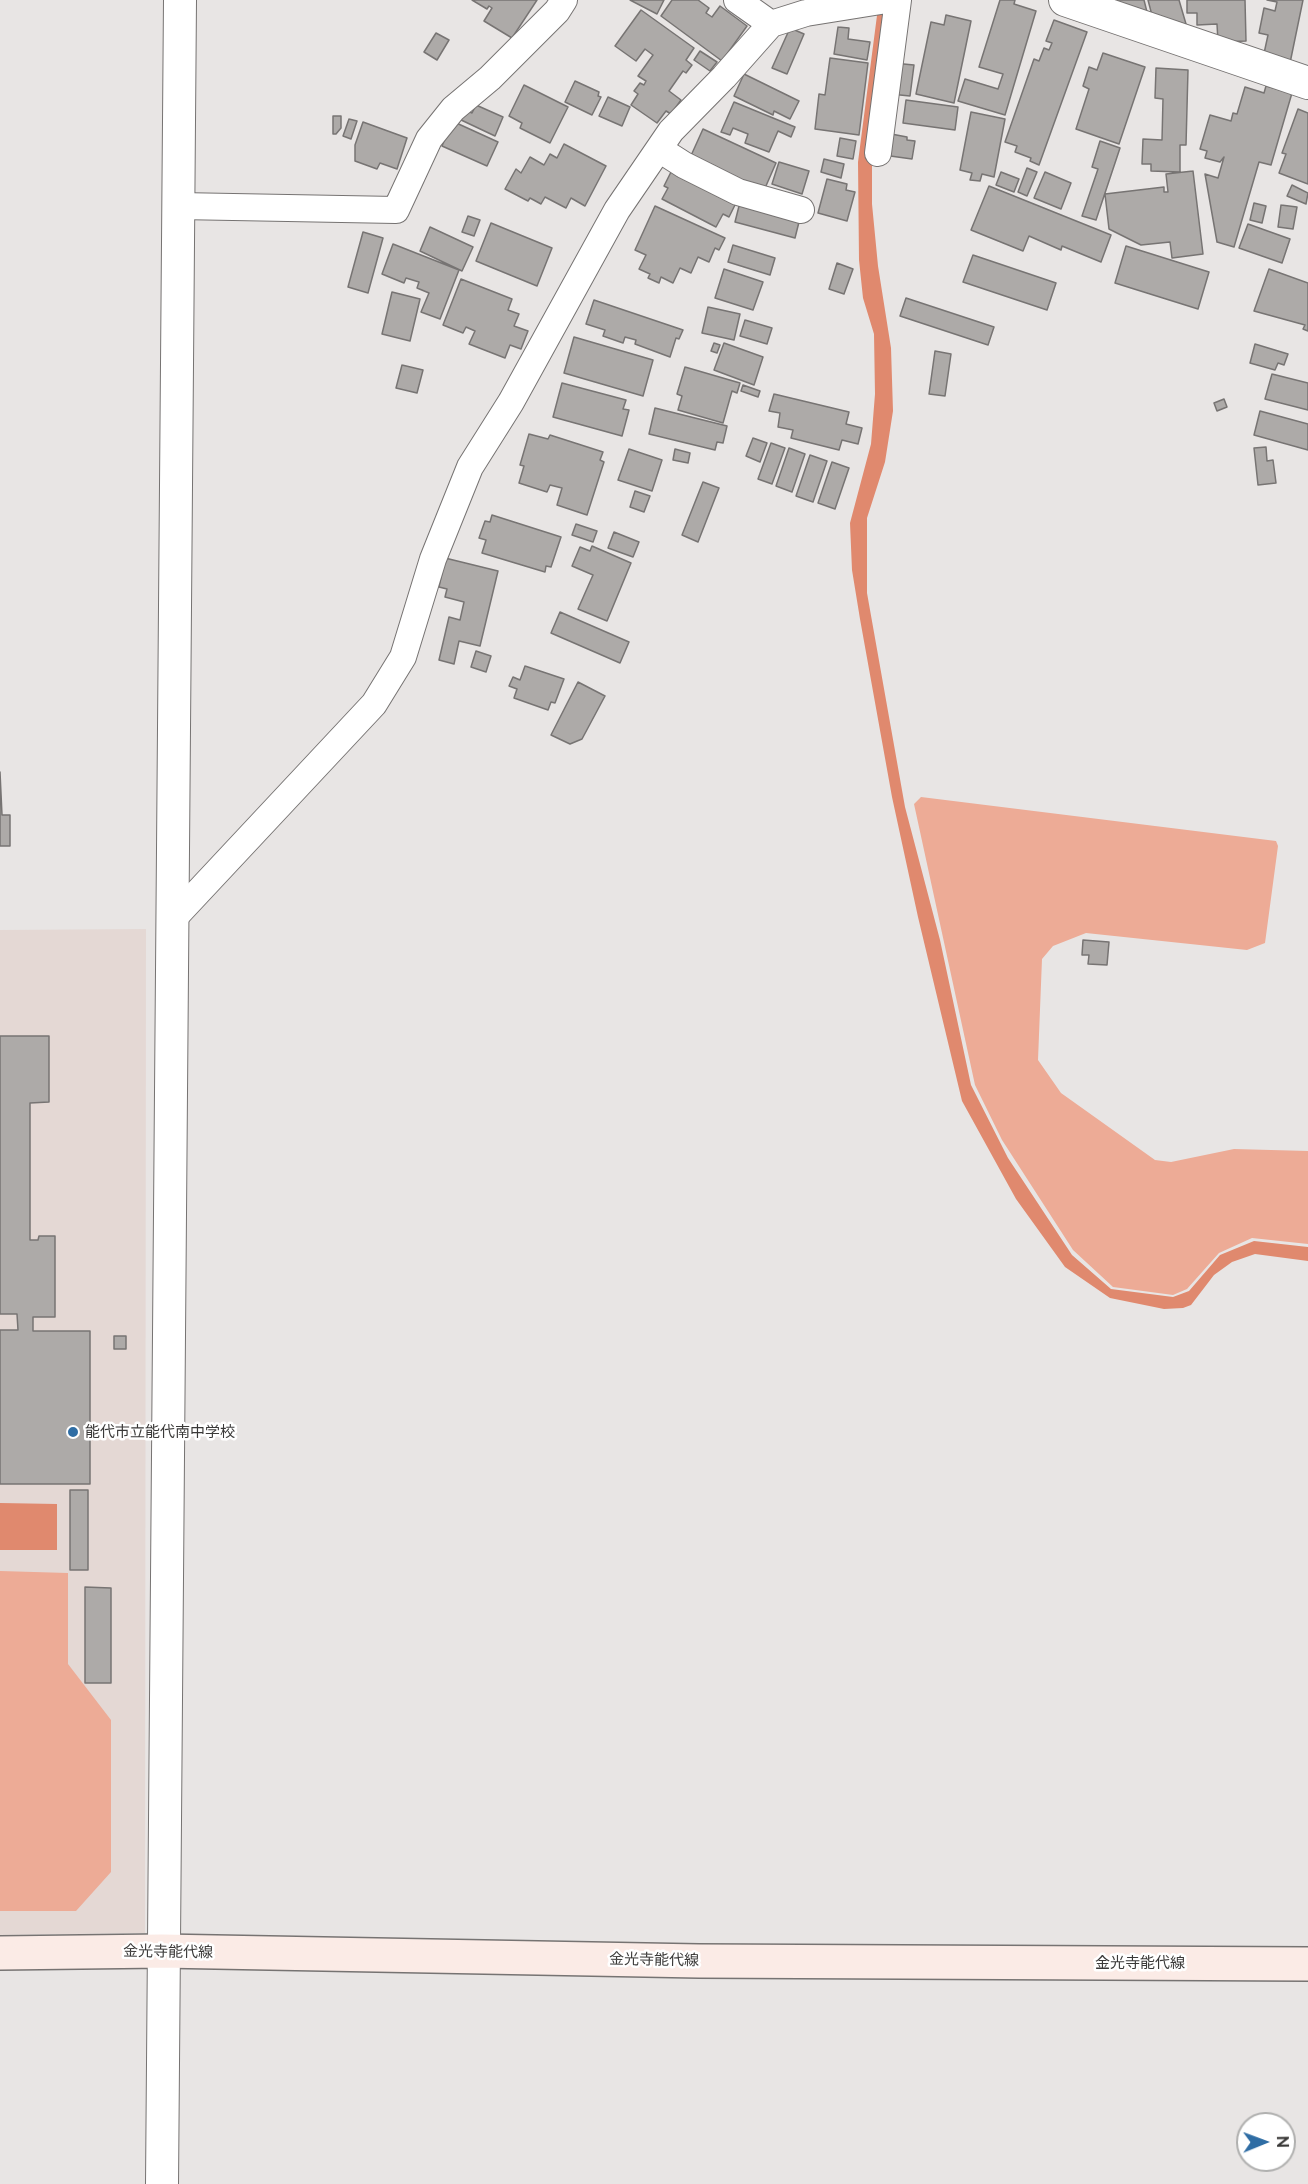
<!DOCTYPE html>
<html>
<head>
<meta charset="utf-8">
<style>
	body { margin:0 }
	#map { position:relative; width:1308px; height:2184px; overflow:hidden; background:#e8e5e4; font-family:Raleway,sans-serif }
	canvas { display:block }
	.north { position:absolute; left:1236px; top:2112px; width:60px; height:60px; box-sizing:border-box; background:#fff; border:2px solid #b0b0af; border-radius:50%; rotate:89deg; font-size:16px; font-weight:700; line-height:24px; text-align:center; color:#3a3938 }
	.north::after { content:''; display:block; margin:auto; width:21px; height:27px; background:#2f6da4; clip-path:polygon(50% 0,100% 100%,50% 72%,0 100%) }
</style>
</head>
<body>
<div id="map">
<canvas width="1308" height="2184"></canvas>
<div class="north">N</div>
</div>
<script>
const ctx = document.querySelector('canvas').getContext('2d');
ctx.lineJoin = 'round';
function paint(path, color) {
  ctx.fillStyle = color;
  ctx.fill(path, 'evenodd');
}
function toPath(rows) {
  const path = new Path2D();
  for (const r of rows) {
    path.moveTo(r[0], r[1]);
    for (let i = 2; i < r.length; i += 2) path.lineTo(r[i], r[i + 1]);
  }
  return path;
}
function stroke(path, color, width, dash) {
  ctx.strokeStyle = color;
  ctx.lineWidth = width;
  ctx.lineCap = dash ? 'butt' : 'round';
  ctx.setLineDash(dash || []);
  ctx.stroke(path);
}
function write(font, color, halo, rows, align = 'center') {
  ctx.font = font + ' Raleway,"Noto Sans JP",sans-serif';
  ctx.lineWidth = 5;
  ctx.setLineDash([]);
  ctx.textBaseline = 'middle';
  ctx.strokeStyle = halo;
  ctx.fillStyle = color;
  for (const [text, x, y, turn = 0] of rows) {
    ctx.save();
    ctx.translate(x, y);
    ctx.rotate((+turn || 0) * Math.PI / 180);
    ctx.textAlign = isNaN(turn) ? turn : align;
    if (halo) ctx.strokeText(text, 0, 0);
    ctx.fillText(text, 0, 0);
    ctx.restore();
  }
}
const built = toPath([
	[146,929,145,1933,0,1935,0,930]
]);
const green = toPath([
	[921,797,1276,841,1278,846,1265,943,1247,950,1086,933,1053,946,1042,959,1038,1060,1061,1093,1155,1160,1171,1162,1234,1149,1308,1151,1308,1244,1252,1238,1219,1253,1187,1289,1173,1295,1113,1287,1073,1250,1002,1140,975,1085,914,804],
	[0,1571,68,1573,68,1664,111,1720,111,1872,76,1911,0,1911]
]);
const water = toPath([
	[879,0,889,0,872,158,872,204,878,266,891,348,893,411,885,462,867,518,867,593,905,807,940,940,971,1085,1008,1158,1072,1255,1111,1289,1173,1297,1189,1291,1220,1255,1254,1241,1308,1247,1308,1261,1255,1254,1232,1262,1214,1275,1191,1305,1183,1308,1164,1309,1110,1298,1065,1267,1016,1199,962,1101,918,917,892,797,860,619,852,570,850,523,871,444,875,394,874,334,863,298,859,260,858,162],
	[0,1503,57,1504,57,1550,0,1550]
]);
const building = toPath([
	[472,0,537,0,512,38,484,21,492,8,489,6,487,9,472,0],
	[630,0,664,0,657,14,630,0],
	[672,0,698,0,709,8,706,13,712,17,720,6,747,26,722,61,661,16,672,0],
	[1000,0,1015,0,1014,4,1036,11,1005,115,958,101,965,79,998,89,1003,74,979,67,1000,0],
	[1090,0,1144,0,1147,12,1090,0],
	[1148,0,1179,0,1186,24,1154,23,1148,0],
	[1187,0,1245,0,1246,41,1218,42,1217,24,1197,25,1197,13,1187,13,1187,0],
	[1267,0,1303,0,1290,63,1263,58,1268,35,1259,33,1264,8,1275,11,1277,2,1267,0],
	[641,10,694,48,686,60,692,65,686,73,683,71,669,91,681,100,671,114,666,111,657,123,631,105,638,94,634,91,640,83,644,85,646,81,638,76,653,55,645,49,636,61,615,46,641,10],
	[946,15,971,21,954,103,916,94,931,22,944,25,946,15],
	[1054,20,1087,32,1039,165,1030,161,1031,158,1015,152,1017,146,1005,142,1034,59,1039,61,1044,48,1049,50,1052,43,1046,41,1054,20],
	[838,27,849,28,848,39,870,42,867,60,834,54,838,27],
	[790,28,804,34,787,74,772,68,790,28],
	[436,33,449,40,437,60,424,52,436,33],
	[700,51,717,62,710,71,694,60,700,51],
	[1103,53,1145,67,1119,144,1076,129,1089,89,1083,86,1089,67,1097,70,1103,53],
	[830,58,868,63,859,135,815,129,819,94,825,95,830,58],
	[893,63,914,65,910,96,890,94,893,63],
	[1156,68,1188,70,1186,145,1180,145,1180,172,1151,171,1151,164,1142,164,1143,139,1162,140,1163,99,1155,98,1156,68],
	[744,74,799,101,790,119,774,111,773,115,734,96,744,74],
	[575,81,599,92,598,96,601,97,592,115,565,102,575,81],
	[524,85,568,107,550,143,520,128,522,123,509,116,524,85],
	[1266,86,1292,93,1271,165,1259,162,1234,247,1217,242,1205,174,1218,178,1224,157,1220,162,1205,158,1207,151,1200,149,1210,115,1231,121,1233,113,1237,114,1245,87,1264,93,1266,86],
	[608,97,630,107,622,126,599,116,608,97],
	[906,100,958,107,955,130,903,123,906,100],
	[734,102,795,127,791,137,778,131,769,152,745,143,748,134,733,128,730,135,721,132,734,102],
	[476,105,503,117,495,136,459,119,464,109,472,113,476,105],
	[1298,109,1308,113,1308,184,1279,173,1286,154,1282,153,1298,109],
	[971,112,1005,119,994,177,982,174,980,181,970,180,972,173,960,170,971,112],
	[333,116,341,116,341,128,336,134,333,134,333,116],
	[349,119,357,121,351,139,343,136,349,119],
	[452,121,498,142,487,166,442,146,452,121],
	[363,122,407,138,397,169,380,163,377,169,355,161,355,145,363,122],
	[703,129,776,163,762,195,689,160,703,129],
	[886,133,907,137,907,140,915,141,912,159,883,155,886,133],
	[840,138,856,141,853,159,837,156,840,138],
	[1100,141,1120,148,1096,220,1082,216,1098,169,1092,167,1100,141],
	[564,144,606,166,585,206,571,198,566,208,545,197,541,204,530,198,528,201,505,189,516,169,521,173,530,157,544,165,550,154,557,158,564,144],
	[824,159,844,164,841,178,821,172,824,159],
	[779,162,809,171,802,194,772,184,779,162],
	[675,164,739,197,729,217,723,214,716,227,662,199,668,188,664,186,675,164],
	[1027,168,1037,172,1027,196,1018,192,1027,168],
	[1193,171,1203,254,1172,258,1170,242,1141,245,1109,229,1105,194,1164,187,1164,192,1168,192,1166,174,1193,171],
	[1001,172,1019,179,1014,192,996,185,1001,172],
	[1045,172,1071,183,1061,209,1034,198,1045,172],
	[827,179,847,184,846,190,855,192,847,221,818,213,827,179],
	[1292,185,1308,193,1306,204,1287,196,1292,185],
	[989,186,1111,235,1101,262,1062,246,1061,250,1029,236,1023,251,971,230,989,186],
	[741,198,801,214,795,238,735,222,741,198],
	[1254,203,1266,206,1262,223,1250,220,1254,203],
	[1281,205,1297,207,1293,229,1278,227,1281,205],
	[655,206,725,238,719,250,715,248,709,262,698,257,691,273,680,268,673,283,661,277,659,283,648,278,650,274,639,269,646,255,635,250,655,206],
	[468,216,480,220,474,236,462,232,468,216],
	[491,223,552,248,537,286,476,261,491,223],
	[1248,224,1290,239,1282,263,1239,248,1248,224],
	[430,227,473,247,462,271,420,251,430,227],
	[363,232,383,238,368,293,348,287,363,232],
	[393,244,459,270,440,319,421,312,429,293,417,288,419,282,406,278,404,283,382,274,393,244],
	[733,245,775,258,770,275,728,262,733,245],
	[1126,246,1209,272,1198,309,1115,283,1126,246],
	[973,255,1056,283,1047,310,963,282,973,255],
	[837,263,853,269,844,294,829,289,837,263],
	[724,269,763,282,753,310,715,298,724,269],
	[1269,269,1308,283,1308,331,1303,329,1305,325,1254,311,1269,269],
	[461,279,512,299,508,310,519,314,514,326,528,331,521,349,510,345,505,358,469,344,475,331,466,327,463,333,443,325,461,279],
	[392,292,420,299,410,341,382,334,392,292],
	[906,298,994,327,988,345,900,316,906,298],
	[594,300,683,330,679,339,676,338,670,357,635,344,636,340,625,337,623,343,603,336,605,330,586,324,594,300],
	[708,307,740,314,734,340,702,333,708,307],
	[745,320,772,328,767,344,740,336,745,320],
	[574,337,653,360,643,396,564,373,574,337],
	[714,343,720,345,717,353,711,351,714,343],
	[724,343,763,357,754,385,714,370,724,343],
	[1255,344,1288,354,1284,365,1278,363,1275,370,1250,363,1255,344],
	[935,351,951,354,945,396,929,394,935,351],
	[402,365,423,370,417,393,396,388,402,365],
	[685,367,740,383,737,393,732,391,723,423,678,410,682,396,677,394,685,367],
	[1272,374,1308,383,1308,410,1265,399,1272,374],
	[562,383,626,400,623,409,629,410,622,436,553,417,562,383],
	[743,385,760,391,758,397,741,391,743,385],
	[774,394,849,412,846,424,862,428,858,444,842,440,839,450,791,438,793,430,778,427,780,413,769,411,774,394],
	[1224,399,1227,407,1217,411,1214,403,1224,399],
	[655,408,727,426,723,443,717,442,715,450,649,434,655,408],
	[1260,411,1308,424,1308,450,1254,435,1260,411],
	[529,434,548,439,550,435,603,452,600,460,604,462,587,515,557,505,562,488,550,485,547,492,519,483,524,466,520,465,529,434],
	[753,438,767,443,760,462,746,456,753,438],
	[771,443,785,448,772,484,758,479,771,443],
	[1266,447,1267,461,1273,460,1276,483,1258,485,1254,448,1266,447],
	[789,448,805,454,792,492,776,486,789,448],
	[629,449,662,460,652,491,618,480,629,449],
	[675,449,690,453,688,463,673,460,675,449],
	[810,455,827,461,813,502,796,496,810,455],
	[832,462,849,468,835,509,818,503,832,462],
	[703,482,719,488,698,542,682,535,703,482],
	[635,491,650,496,644,512,630,507,635,491],
	[492,515,561,537,551,567,546,566,545,572,482,553,486,540,479,538,485,521,490,522,492,515],
	[576,524,597,531,593,542,572,535,576,524],
	[614,532,639,542,633,557,608,548,614,532],
	[592,546,631,563,607,621,578,609,593,575,572,566,580,547,590,551,592,546],
	[445,558,498,571,480,646,459,641,454,664,439,660,449,617,460,620,464,602,445,597,447,589,439,587,445,558],
	[560,612,629,642,620,663,551,633,560,612],
	[476,651,491,656,486,672,471,667,476,651],
	[525,666,564,679,555,703,551,702,548,710,514,698,517,689,509,686,513,677,520,680,525,666],
	[578,682,605,696,582,739,570,744,551,735,578,682],
	[0,772,2,815,10,815,10,846,0,846,0,772],
	[1083,940,1109,942,1107,965,1088,964,1089,955,1082,955,1083,940],
	[0,1036,49,1036,49,1102,30,1103,30,1240,38,1240,39,1236,55,1236,55,1317,33,1317,33,1331,90,1331,90,1484,0,1484,0,1330,18,1330,17,1314,0,1314,0,1036],
	[114,1336,126,1336,126,1349,114,1349,114,1336],
	[70,1490,88,1490,88,1570,70,1570,70,1490],
	[85,1587,111,1588,111,1683,85,1683,85,1587]
]);
const minor = toPath([
	[737,0,771,24],
	[659,149,684,165,738,192,801,210],
	[878,153,898,0],
	[179,206,396,210,429,139,453,109,490,78,557,11,564,0],
	[171,921,374,704,403,657,433,559,470,467,511,402,617,210,671,131,724,77,771,24,806,13,887,0]
]);
const tertiary = toPath([
	[1065,0,1308,83],
	[162,2184,180,0]
]);
const secondary = toPath([
	[0,1953,162,1951,699,1961,1308,1964]
]);
const markers = [
	[73,1432,6,"#2f6da4"]
];
const poiNames = [
	["能代市立能代南中学校",85,1432]
];
const streetNames = [
	["金光寺能代線",168,1952,1],
	["金光寺能代線",654,1960,1],
	["金光寺能代線",1140,1963]
];
paint(built, '#e4d8d4');
paint(green, '#edab96');
paint(water, '#e0896e');
paint(building, '#adaaa8');
stroke(building, '#777473', 1.5);
stroke(minor, '#767372', 28);
stroke(tertiary, '#767372', 34);
stroke(secondary, '#767372', 36);
stroke(minor, '#fff', 26);
stroke(tertiary, '#fff', 32);
stroke(secondary, '#fbebe6', 33);
for (const [x, y, r, color] of markers) {
  const dot = new Path2D();
  dot.arc(x, y, r, 0, 2 * Math.PI);
  ctx.fillStyle = color;
  ctx.fill(dot);
  stroke(dot, '#fff', 2);
}
write('15px', '#3a3938', '#fff', poiNames, 'left');
write('15px', '#3a3938', '#fff', streetNames);
</script>
</body>
</html>
